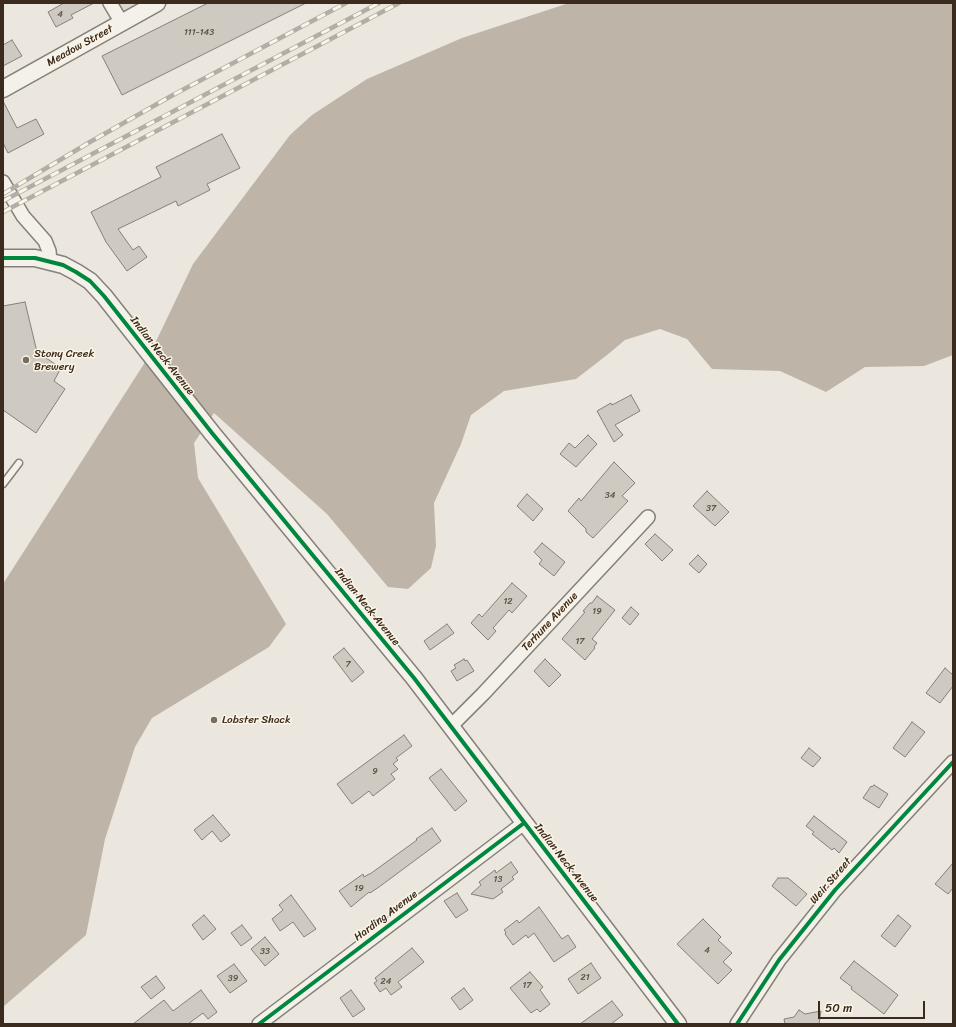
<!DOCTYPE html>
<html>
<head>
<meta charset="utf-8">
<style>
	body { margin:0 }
	#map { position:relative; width:956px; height:1027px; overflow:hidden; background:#ebe7de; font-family:Sriracha,sans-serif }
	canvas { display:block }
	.frame { position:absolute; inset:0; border:4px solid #3b2a1e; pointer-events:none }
	.scale { position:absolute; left:818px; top:1001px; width:107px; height:18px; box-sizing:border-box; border:2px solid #3b2a1e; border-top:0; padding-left:5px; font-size:12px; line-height:14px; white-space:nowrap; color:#3b2a1e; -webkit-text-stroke:3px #fcf5e5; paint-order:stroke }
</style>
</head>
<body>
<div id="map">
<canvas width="956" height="1027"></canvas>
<div class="frame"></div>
<div class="scale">50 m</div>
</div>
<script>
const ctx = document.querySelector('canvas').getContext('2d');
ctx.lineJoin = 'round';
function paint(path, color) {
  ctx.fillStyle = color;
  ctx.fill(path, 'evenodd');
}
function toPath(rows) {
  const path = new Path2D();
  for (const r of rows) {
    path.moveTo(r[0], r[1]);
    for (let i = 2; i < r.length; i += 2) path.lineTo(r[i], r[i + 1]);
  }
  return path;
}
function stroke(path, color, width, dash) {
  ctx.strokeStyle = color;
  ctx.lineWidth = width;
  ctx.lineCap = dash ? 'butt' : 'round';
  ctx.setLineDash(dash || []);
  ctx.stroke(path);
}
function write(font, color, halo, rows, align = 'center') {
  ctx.font = font + ' Sriracha,sans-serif';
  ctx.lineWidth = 3;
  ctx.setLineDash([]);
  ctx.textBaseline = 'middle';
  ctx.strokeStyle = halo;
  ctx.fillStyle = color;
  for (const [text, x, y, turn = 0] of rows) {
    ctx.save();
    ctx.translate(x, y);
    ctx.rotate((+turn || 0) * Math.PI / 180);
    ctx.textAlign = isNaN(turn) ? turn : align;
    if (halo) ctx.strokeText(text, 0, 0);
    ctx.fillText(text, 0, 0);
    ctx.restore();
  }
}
const green = toPath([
	[110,3,157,3,122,23]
]);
const water = toPath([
	[569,3,953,3,953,355,924,366,865,367,826,392,780,371,712,369,687,339,660,329,625,340,607,355,576,379,504,391,471,415,461,444,434,503,436,546,431,568,408,589,388,587,327,514,214,413,194,443,198,478,286,624,269,647,152,718,135,747,105,839,86,935,3,1007,3,584,149,356,193,264,290,135,312,115,367,79,462,38]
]);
const building = toPath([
	[64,3,94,3,71,15,73,18,56,27,48,12,64,3],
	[208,3,306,3,122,95,102,56,208,3],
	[12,40,22,56,3,66,3,45,12,40],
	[3,101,17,128,36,119,44,134,8,153,3,143,3,101],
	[222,134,240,168,207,184,210,190,178,206,176,201,118,229,133,250,139,246,147,257,127,271,106,242,91,212,161,177,156,167,222,134],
	[25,302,37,352,61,368,54,381,65,389,36,433,3,410,3,306,25,302],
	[631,395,640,411,615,425,623,435,614,442,597,411,611,403,612,405,631,395],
	[588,435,597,444,576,467,560,454,569,443,575,448,588,435],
	[614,462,635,483,622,496,628,501,593,538,586,532,586,529,568,511,579,498,581,501,614,462],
	[707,491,729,512,715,526,693,506,707,491],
	[527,494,543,509,533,521,517,506,527,494],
	[655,534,673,550,662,561,645,544,655,534],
	[542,543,565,562,554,576,539,564,542,560,534,552,542,543],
	[698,555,707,564,699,573,689,564,698,555],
	[512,583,527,596,512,613,509,610,493,628,496,631,488,640,471,623,479,614,482,617,512,583],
	[597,596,615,610,592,639,597,643,594,647,595,648,585,660,562,639,585,612,583,611,590,603,592,603,597,596],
	[631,607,639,614,630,625,622,618,631,607],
	[447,624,454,633,430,650,424,641,447,624],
	[344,648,364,672,352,682,333,657,344,648],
	[464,659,465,661,467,660,474,671,457,681,451,671,456,668,454,665,464,659],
	[545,659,561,675,549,687,534,671,545,659],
	[945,668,953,675,953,686,940,703,926,693,945,668],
	[912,722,925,732,905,757,893,748,912,722],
	[404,735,412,746,396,758,398,760,393,764,398,769,391,774,395,779,373,796,369,791,352,804,337,784,404,735],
	[809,748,821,758,813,767,801,758,809,748],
	[441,769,467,801,455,811,429,778,441,769],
	[874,785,888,794,879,808,863,798,871,786,872,787,874,785],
	[213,815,230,835,221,842,212,831,202,840,194,830,213,815],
	[814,816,847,842,839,853,834,848,832,850,812,834,814,832,806,826,814,816],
	[432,828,441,841,379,887,370,893,369,892,351,907,339,891,363,874,364,877,369,874,370,874,417,840,416,839,432,828],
	[511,862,518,872,512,877,514,879,501,889,503,892,493,899,471,894,481,885,479,882,495,870,496,873,511,862],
	[953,863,953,888,948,894,935,884,953,863],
	[778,878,788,878,807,894,796,906,772,886,778,878],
	[457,893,468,910,456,918,444,901,457,893],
	[291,895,316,929,304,937,293,922,280,931,272,919,283,910,279,905,291,895],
	[539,907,562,939,568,935,576,947,554,962,534,933,528,938,526,935,513,945,505,934,506,932,504,930,517,920,519,923,539,907],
	[204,915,216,929,203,940,192,925,204,915],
	[898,915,911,926,895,947,881,936,898,915],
	[703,919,721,937,718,940,732,953,723,962,732,970,718,984,677,944,703,919],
	[242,925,252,938,241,946,231,933,242,925],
	[265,937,279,954,265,966,251,949,265,937],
	[412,948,424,962,398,982,402,987,391,995,386,988,380,992,374,983,377,981,375,978,412,948],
	[854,961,898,995,884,1014,851,989,852,987,840,978,854,961],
	[591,963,601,978,578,994,568,979,591,963],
	[234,964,247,981,230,993,217,976,234,964],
	[530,972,543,987,540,990,550,1004,540,1012,537,1009,531,1013,510,988,530,972],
	[156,976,165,988,151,999,141,987,156,976],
	[464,988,473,1000,460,1010,451,998,464,988],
	[201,990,217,1012,208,1019,203,1013,188,1024,133,1024,164,1000,173,1011,201,990],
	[351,990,365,1009,353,1017,340,998,351,990],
	[612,1001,623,1015,611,1024,580,1024,612,1001],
	[799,1010,805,1014,821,1011,819,1024,785,1024,784,1019,794,1017,799,1010]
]);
const service = toPath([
	[3,484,19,463]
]);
const minor = toPath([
	[110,3,122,23],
	[3,182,23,216,45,241,49,251,50,261],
	[451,726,483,694,648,517],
	[259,1024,524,823],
	[737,1024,779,960,835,890,953,762]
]);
const tertiary = toPath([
	[3,89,157,3],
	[3,258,35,258,63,265,76,272,90,281,104,296,212,433,414,678,678,1024]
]);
const rail = toPath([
	[3,194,90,142,173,95,346,3],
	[3,201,379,3],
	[3,212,399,3]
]);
const cycleway = toPath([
	[3,258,35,258,63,265,76,272,90,281,104,296,212,433,414,678,678,1024],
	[259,1024,524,823],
	[737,1024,779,960,835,890,953,762]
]);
const markers = [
	[26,360,4,"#796c61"],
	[214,720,4,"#796c61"]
];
const numberNames = [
	["4",60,15],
	["111-143",199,33],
	["34",610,496],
	["37",711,509],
	["12",508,602],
	["19",597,612],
	["17",580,642],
	["7",348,665],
	["9",375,772],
	["13",498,880],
	["19",359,889],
	["4",707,951],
	["33",265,952],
	["21",585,978],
	["39",233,979],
	["24",386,982],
	["17",527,986]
];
const streetNames = [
	["Meadow Street",80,46,-29],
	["Indian Neck Avenue",162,356,52],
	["Indian Neck Avenue",367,607,51],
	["Terhune Avenue",550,622,-47],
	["Indian Neck Avenue",566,863,52],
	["Weir Street",831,881,-49],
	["Harding Avenue",386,916,-37]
];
const poiNames = [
	["Stony Creek",34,354],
	["Brewery",34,367],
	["Lobster Shack",222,720]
];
paint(green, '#ddd6ca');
paint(water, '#beb5a8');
paint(building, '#cecac2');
stroke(building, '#858079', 1);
stroke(service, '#858079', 9);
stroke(minor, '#858079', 16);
stroke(tertiary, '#858079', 19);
stroke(service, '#f4f0ea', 6);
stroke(minor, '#f4f0ea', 13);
stroke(tertiary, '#f4f0ea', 16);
stroke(rail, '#b1ada7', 4.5);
stroke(rail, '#fcf5e5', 3, [9]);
stroke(cycleway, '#00873e', 4);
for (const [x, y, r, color] of markers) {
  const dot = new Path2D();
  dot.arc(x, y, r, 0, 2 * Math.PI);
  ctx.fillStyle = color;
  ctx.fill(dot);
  stroke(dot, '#fcf5e5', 1.5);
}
write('9px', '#605247', null, numberNames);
write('11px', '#3b2a1e', '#fcf5e5', streetNames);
write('11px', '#3b2a1e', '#fcf5e5', poiNames, 'left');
</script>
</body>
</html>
